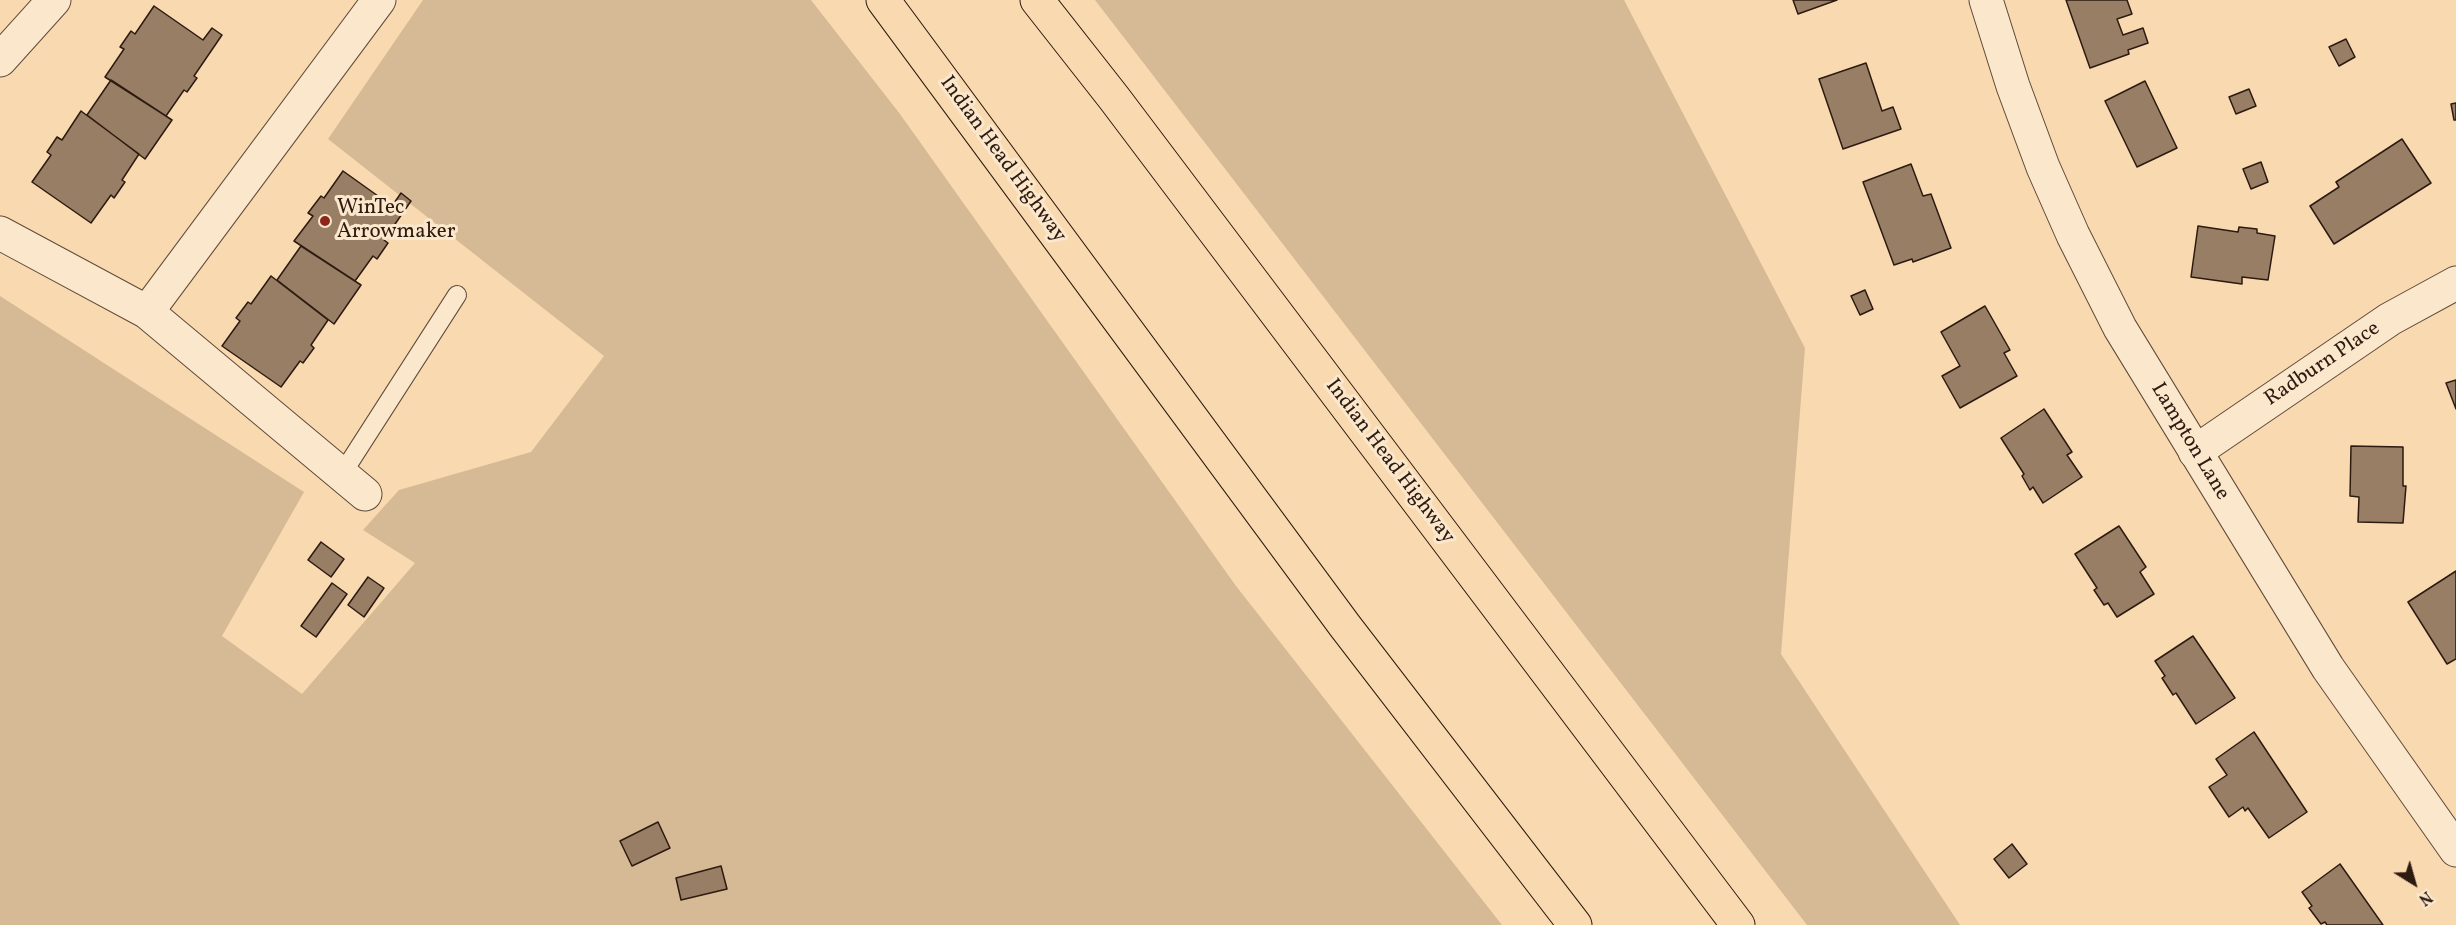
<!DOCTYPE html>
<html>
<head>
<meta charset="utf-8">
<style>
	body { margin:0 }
	#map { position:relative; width:2456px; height:925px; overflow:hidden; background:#f9dab0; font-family:Vollkorn,serif }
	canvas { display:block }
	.north { position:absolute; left:2384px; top:853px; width:60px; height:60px; -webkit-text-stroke:4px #fbe7cc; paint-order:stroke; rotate:143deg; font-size:16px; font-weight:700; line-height:24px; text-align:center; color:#2d1a11 }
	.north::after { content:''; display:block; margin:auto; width:21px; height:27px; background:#2d1a11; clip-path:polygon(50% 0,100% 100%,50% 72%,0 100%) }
</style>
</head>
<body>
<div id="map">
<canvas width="2456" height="925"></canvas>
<div class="north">N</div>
</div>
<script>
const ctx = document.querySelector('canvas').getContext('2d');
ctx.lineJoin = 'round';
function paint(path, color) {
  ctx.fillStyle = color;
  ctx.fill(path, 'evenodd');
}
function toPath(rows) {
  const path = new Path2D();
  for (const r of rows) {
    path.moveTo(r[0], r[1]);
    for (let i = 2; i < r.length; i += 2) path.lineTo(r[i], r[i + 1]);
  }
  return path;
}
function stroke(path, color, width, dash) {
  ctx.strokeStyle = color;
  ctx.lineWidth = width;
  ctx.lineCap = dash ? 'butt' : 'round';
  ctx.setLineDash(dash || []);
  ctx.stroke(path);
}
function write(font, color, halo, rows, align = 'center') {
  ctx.font = font + ' Vollkorn,serif';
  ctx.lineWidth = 6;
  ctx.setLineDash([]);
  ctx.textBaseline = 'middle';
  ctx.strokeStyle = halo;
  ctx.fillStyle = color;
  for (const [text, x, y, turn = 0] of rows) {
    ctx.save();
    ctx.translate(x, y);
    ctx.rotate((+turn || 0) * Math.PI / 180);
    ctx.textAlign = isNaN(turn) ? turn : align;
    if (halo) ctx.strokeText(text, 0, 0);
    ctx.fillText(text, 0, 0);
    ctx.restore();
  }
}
const green = toPath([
	[423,0,811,0,900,114,1236,586,1502,925,0,925,0,296,304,492,222,636,302,694,415,563,363,530,399,490,531,452,604,356,328,139],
	[1095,0,1624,0,1805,348,1781,654,1960,925,1807,925]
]);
const building = toPath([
	[1793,0,1837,0,1798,14,1793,0],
	[2066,0,2127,0,2132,14,2117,19,2123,35,2143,28,2148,43,2128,50,2129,54,2090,68,2066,0],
	[154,6,203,40,212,28,222,35,194,76,197,78,187,92,184,90,166,116,105,77,124,49,120,47,131,31,135,34,154,6],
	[2346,39,2355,57,2339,66,2329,47,2346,39],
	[1866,63,1882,111,1893,107,1901,129,1843,149,1819,79,1866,63],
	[111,80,172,120,145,159,87,115,111,80],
	[2145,81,2177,148,2137,167,2105,101,2145,81],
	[2249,89,2256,106,2236,114,2229,97,2249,89],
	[2456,103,2456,120,2454,120,2451,104,2456,103],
	[81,111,139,154,122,180,125,182,114,198,111,195,91,223,32,182,51,155,47,152,57,137,62,140,81,111],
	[2402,139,2431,183,2334,244,2310,206,2339,187,2336,182,2402,139],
	[2261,162,2268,182,2251,189,2243,169,2261,162],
	[1911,164,1923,196,1931,194,1951,248,1913,262,1912,259,1894,265,1863,182,1911,164],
	[343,171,392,206,401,193,411,201,384,240,388,243,377,259,373,256,355,281,294,241,313,216,308,213,321,196,324,198,343,171],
	[2198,226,2238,232,2239,227,2257,229,2257,233,2275,236,2268,280,2242,277,2242,284,2191,277,2198,226],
	[301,246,361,285,334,324,277,280,301,246],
	[271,276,328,320,311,345,314,348,303,363,300,361,281,387,222,346,240,321,236,318,248,302,251,304,271,276],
	[1865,290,1873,309,1860,315,1851,296,1865,290],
	[1985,306,2010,350,2004,353,2017,376,1960,408,1942,376,1960,366,1941,332,1985,306],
	[2456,380,2456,409,2446,383,2456,380],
	[2044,409,2072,452,2067,455,2082,477,2043,503,2033,487,2030,490,2022,476,2024,474,2001,438,2044,409],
	[2351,446,2403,447,2403,486,2406,486,2403,523,2358,522,2359,497,2350,496,2351,446],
	[2119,526,2146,567,2140,572,2154,594,2117,617,2108,603,2104,605,2094,590,2097,588,2075,554,2119,526],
	[321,542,344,559,331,577,308,560,321,542],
	[2456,571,2456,659,2447,664,2408,602,2456,571],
	[368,577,384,588,364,617,348,605,368,577],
	[332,583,347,594,316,637,301,626,332,583],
	[2193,636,2235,698,2196,724,2176,693,2173,695,2162,678,2165,676,2155,661,2193,636],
	[2254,732,2307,812,2269,838,2248,808,2245,811,2243,807,2229,817,2209,787,2227,775,2216,759,2254,732],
	[658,822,670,848,632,866,620,841,658,822],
	[2012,844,2027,864,2009,878,1994,859,2012,844],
	[2340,864,2383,925,2327,925,2325,922,2321,924,2309,908,2312,906,2302,892,2340,864],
	[721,866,727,889,681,900,676,878,721,866]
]);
const service = toPath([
	[342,474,457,295]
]);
const minor = toPath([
	[0,60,54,0],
	[0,233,147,312,365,494],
	[147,312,379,0],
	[2195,452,2390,319,2456,283]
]);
const tertiary = toPath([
	[1986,0,2013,86,2043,167,2073,235,2120,328,2328,668,2456,850]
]);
const trunk = toPath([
	[883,0,1345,626,1575,925],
	[1037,0,1114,98,1738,925]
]);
const markers = [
	[325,221,6,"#8f2418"]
];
const streetNames = [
	["Indian Head Highway",1002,160,54],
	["Radburn Place",2323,365,-34],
	["Lampton Lane",2189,442,59],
	["Indian Head Highway",1389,462,53]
];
const poiNames = [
	["WinTec",337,209],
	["Arrowmaker",337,233]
];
paint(green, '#d6b995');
paint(building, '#977e64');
stroke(building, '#2d1a11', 1.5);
stroke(service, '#604a39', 20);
stroke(minor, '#604a39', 35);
stroke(tertiary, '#604a39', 35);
stroke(trunk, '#2d1a11', 35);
stroke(service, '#fbe7cc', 18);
stroke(minor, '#fbe7cc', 33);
stroke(tertiary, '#fbe7cc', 33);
stroke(trunk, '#f9dab0', 33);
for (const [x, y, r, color] of markers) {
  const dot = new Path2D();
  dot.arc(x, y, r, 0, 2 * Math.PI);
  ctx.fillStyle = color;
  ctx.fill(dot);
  stroke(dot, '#fbe7cc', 2);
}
write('21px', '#2d1a11', '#fbe7cc', streetNames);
write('21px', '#2d1a11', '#fbe7cc', poiNames, 'left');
</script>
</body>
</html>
